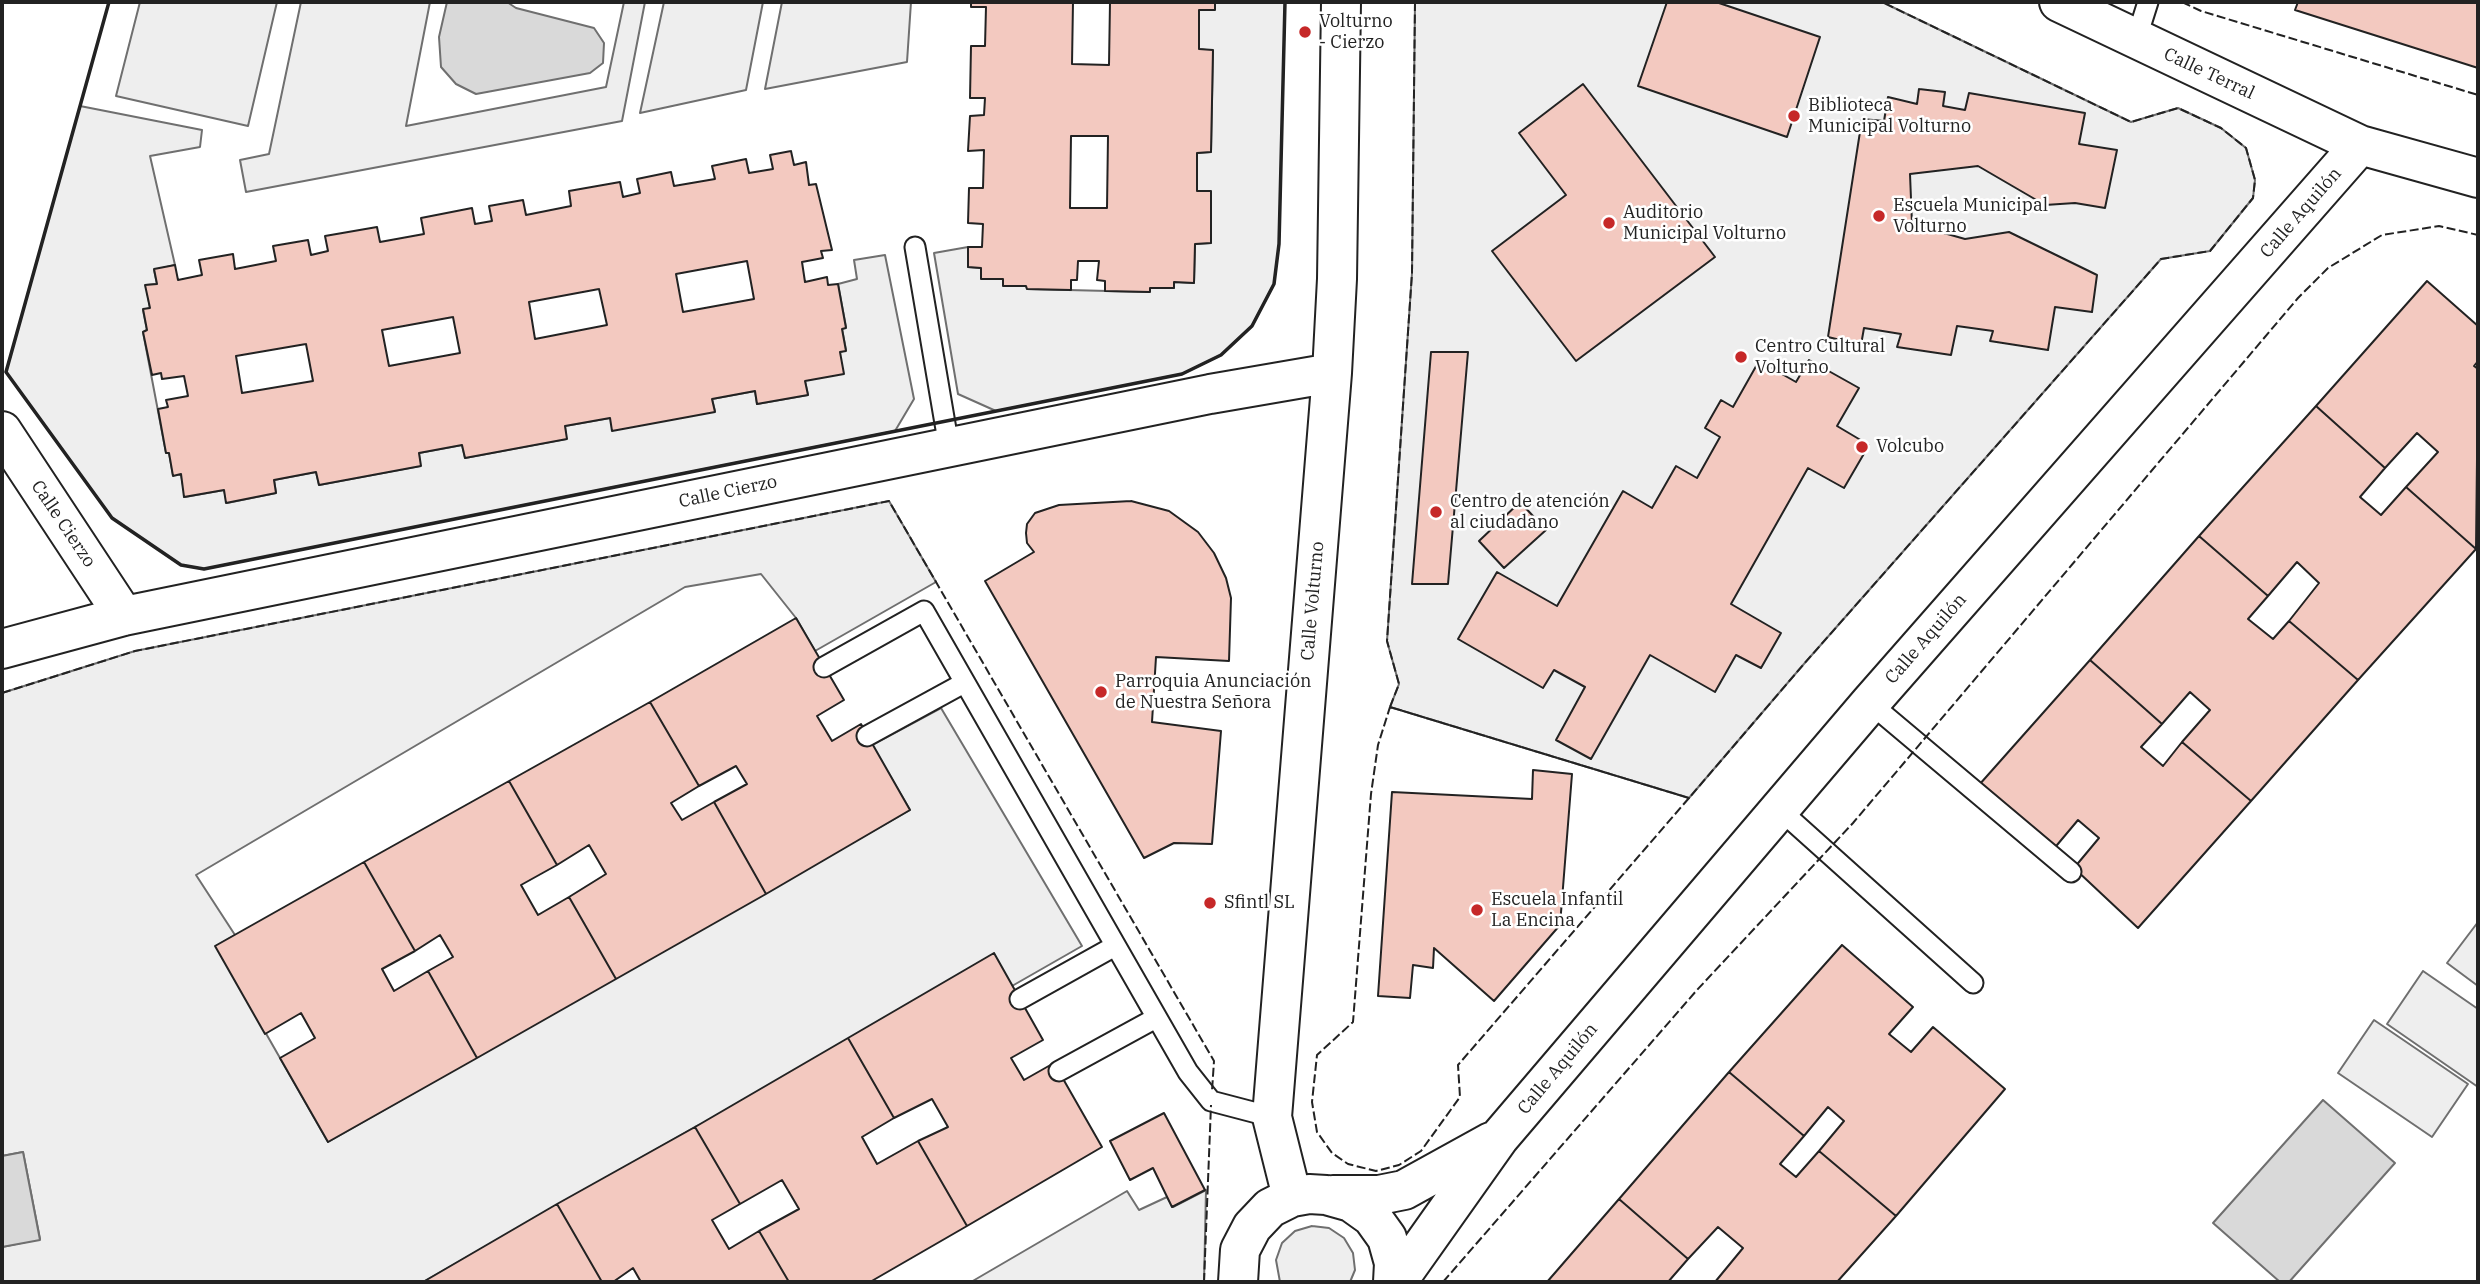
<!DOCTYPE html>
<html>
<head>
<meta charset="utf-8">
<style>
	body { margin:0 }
	#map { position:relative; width:2480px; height:1284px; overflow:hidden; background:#fff; font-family:"IBM Plex Serif",serif }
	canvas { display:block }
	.frame { position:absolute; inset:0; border:4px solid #222; pointer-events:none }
</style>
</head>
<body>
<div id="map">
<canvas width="2480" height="1284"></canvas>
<div class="frame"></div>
</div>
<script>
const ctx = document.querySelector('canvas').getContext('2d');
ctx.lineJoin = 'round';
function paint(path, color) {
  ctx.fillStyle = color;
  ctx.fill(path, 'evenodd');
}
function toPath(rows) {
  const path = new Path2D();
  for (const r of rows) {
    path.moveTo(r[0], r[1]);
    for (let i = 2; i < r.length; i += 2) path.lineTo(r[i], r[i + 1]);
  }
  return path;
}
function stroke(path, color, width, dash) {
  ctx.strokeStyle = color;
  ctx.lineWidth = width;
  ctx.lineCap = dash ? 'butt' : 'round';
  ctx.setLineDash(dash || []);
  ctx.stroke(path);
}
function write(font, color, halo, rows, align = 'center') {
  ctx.font = font + ' "IBM Plex Serif",serif';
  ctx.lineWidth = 5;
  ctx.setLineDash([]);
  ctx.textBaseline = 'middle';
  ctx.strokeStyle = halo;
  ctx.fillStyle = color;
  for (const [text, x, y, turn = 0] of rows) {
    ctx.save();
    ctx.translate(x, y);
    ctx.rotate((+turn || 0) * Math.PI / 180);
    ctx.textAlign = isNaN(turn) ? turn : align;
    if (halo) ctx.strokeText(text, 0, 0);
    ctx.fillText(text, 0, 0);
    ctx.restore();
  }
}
const green = toPath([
	[140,2,277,2,248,126,116,96,140,2],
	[301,2,430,2,406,126,606,87,624,2,645,2,622,121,246,192,240,160,269,154,301,2],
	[664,2,763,2,746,90,640,113,664,2],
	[782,2,911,2,907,62,765,89,782,2],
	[1215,2,1285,2,1279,244,1274,284,1252,326,1221,355,1182,374,996,411,958,394,934,253,968,247,968,267,981,268,982,279,1003,279,1026,286,1027,289,1149,292,1150,288,1174,288,1174,282,1194,283,1195,244,1211,243,1211,192,1197,191,1197,153,1211,152,1213,51,1199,49,1199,10,1214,10,1215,2],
	[1415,2,1882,2,2131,122,2178,108,2221,128,2246,148,2255,180,2253,198,2210,251,2161,259,1803,665,1689,798,1390,707,1399,684,1387,641,1412,273,1415,2],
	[80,106,202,130,200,147,150,156,175,265,154,270,157,284,146,285,150,308,143,310,147,330,143,332,166,453,169,453,173,475,181,474,185,497,224,490,227,503,276,493,274,480,316,472,319,485,420,466,419,453,462,445,465,458,566,439,565,426,610,418,715,411,712,399,755,391,757,404,808,395,805,381,840,352,846,350,842,329,846,327,838,284,857,279,854,260,885,255,914,399,895,431,204,569,181,565,112,518,6,372,80,106],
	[889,501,936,582,815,651,796,618,761,574,685,587,196,875,235,935,216,946,328,1142,910,810,872,745,941,708,1082,946,1012,986,695,1127,423,1282,2,1282,2,1247,40,1239,23,1152,2,1156,2,693,135,651,889,501],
	[2478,922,2478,986,2447,963,2478,922],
	[2423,971,2478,1009,2478,1087,2387,1024,2423,971],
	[2374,1020,2468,1084,2432,1137,2338,1073,2374,1020],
	[1206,1190,1204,1282,971,1282,1127,1191,1139,1210,1167,1197,1173,1207,1206,1190],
	[1312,1226,1329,1228,1344,1238,1353,1253,1355,1270,1350,1282,1280,1282,1276,1260,1282,1243,1295,1231,1312,1226]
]);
const water = toPath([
	[447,2,507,2,516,8,594,28,604,43,603,63,590,73,476,94,456,84,441,67,439,37,447,2],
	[2323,1100,2395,1163,2289,1282,2280,1282,2213,1223,2323,1100],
	[23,1152,40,1240,2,1247,2,1156,23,1152]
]);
const building = toPath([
	[971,2,1073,2,1072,64,1109,65,1110,2,1215,2,1215,10,1199,10,1199,49,1213,50,1211,152,1197,153,1197,191,1211,191,1211,243,1195,244,1194,283,1174,282,1174,288,1150,288,1150,292,1105,291,1105,281,1097,280,1099,261,1078,261,1077,280,1071,280,1071,290,1027,289,1026,286,1003,286,1003,279,981,279,981,268,968,267,968,247,982,247,983,224,968,223,969,188,983,188,984,150,968,151,970,116,984,115,985,98,970,98,971,46,985,46,986,7,971,7,971,2],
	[1071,136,1108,136,1107,208,1070,208,1071,136],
	[1667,2,1716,2,1820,37,1787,137,1638,86,1667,2],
	[2298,2,2478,2,2478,68,2295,10,2298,2],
	[1583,84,1715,257,1576,361,1492,251,1566,195,1519,133,1583,84],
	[1919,89,1945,92,1943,106,1965,110,1969,93,2085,113,2079,144,2117,150,2105,208,2075,203,2045,205,1978,166,1910,174,1912,224,1965,239,2009,232,2097,275,2092,312,2055,307,2048,350,1990,341,1993,331,1957,326,1951,355,1897,347,1901,334,1864,328,1861,345,1828,337,1862,119,1884,121,1888,97,1917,104,1919,89],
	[791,151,794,165,806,162,809,185,816,184,832,250,821,251,823,258,802,262,805,282,827,277,828,285,838,284,846,328,842,329,846,351,840,352,844,374,805,381,808,395,757,404,755,391,712,399,715,412,612,431,610,418,565,426,567,439,465,458,462,445,419,453,421,466,319,485,316,472,274,480,276,493,226,503,224,490,184,497,181,474,173,476,169,453,166,453,158,409,168,407,166,400,188,396,184,376,162,379,161,373,152,375,143,332,147,330,143,309,150,308,145,285,157,284,154,269,175,265,178,280,202,275,199,260,233,254,235,269,276,261,273,246,308,240,311,255,328,251,325,236,377,227,380,242,424,234,421,218,472,208,475,224,492,221,489,206,523,200,526,215,571,206,569,191,620,182,623,197,640,193,637,179,671,172,674,186,715,179,712,166,746,159,749,173,773,169,770,155,791,151],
	[747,261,754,299,683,312,676,274,747,261],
	[599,289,607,325,535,339,529,302,599,289],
	[453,317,460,353,389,366,382,330,453,317],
	[306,344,313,381,242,393,236,356,306,344],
	[2427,281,2478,326,2478,361,2474,366,2478,369,2476,549,2406,487,2438,452,2417,433,2385,468,2316,406,2427,281],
	[1431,352,1468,352,1448,584,1412,584,1431,352],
	[1809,360,1859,388,1837,426,1869,445,1844,488,1808,468,1731,604,1781,633,1761,668,1736,655,1715,692,1650,655,1591,759,1556,740,1585,687,1554,670,1543,688,1458,639,1497,572,1557,606,1623,491,1652,508,1676,466,1697,478,1720,437,1705,428,1721,400,1733,407,1759,361,1796,382,1809,360],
	[2316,406,2385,468,2360,497,2381,515,2406,487,2476,549,2358,680,2289,621,2319,583,2297,562,2268,596,2199,536,2316,406],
	[1131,501,1169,511,1198,532,1214,553,1226,578,1231,598,1229,661,1156,657,1152,722,1221,731,1212,844,1174,843,1144,858,985,581,1034,552,1027,543,1026,533,1027,524,1035,513,1059,505,1131,501],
	[1520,502,1546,530,1504,568,1479,541,1520,502],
	[2199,536,2268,596,2248,619,2273,639,2289,621,2358,680,2251,801,2182,742,2210,710,2190,692,2162,724,2090,660,2199,536],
	[796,618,844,700,817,716,832,741,861,724,910,810,766,894,714,802,747,784,736,766,699,786,650,702,796,618],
	[2090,660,2162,724,2141,747,2163,766,2182,742,2251,801,2138,928,2074,868,2099,838,2078,820,2052,851,1979,785,2090,660],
	[650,702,699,786,671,803,682,820,714,802,766,894,616,979,569,897,606,874,589,845,557,865,509,781,650,702],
	[1533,770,1572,774,1560,925,1494,1001,1434,948,1433,968,1413,965,1410,998,1378,996,1392,792,1532,799,1533,770],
	[509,781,557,865,521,885,538,915,569,897,616,979,477,1058,428,971,453,957,440,935,415,951,364,862,509,781],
	[364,862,415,951,382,969,394,991,428,971,477,1058,328,1142,280,1058,315,1038,301,1013,265,1034,215,946,364,862],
	[1842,945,1913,1007,1889,1034,1911,1052,1933,1027,2005,1089,1896,1216,1819,1151,1844,1121,1828,1107,1804,1136,1729,1072,1842,945],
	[994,953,1043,1040,1011,1058,1024,1080,1054,1063,1102,1147,967,1226,918,1141,948,1127,932,1099,894,1118,848,1038,994,953],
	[848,1038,894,1118,862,1137,877,1164,918,1141,967,1226,870,1282,789,1282,759,1231,799,1209,782,1180,740,1204,695,1127,848,1038],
	[1729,1072,1804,1136,1780,1164,1796,1177,1819,1151,1896,1216,1837,1282,1715,1282,1743,1248,1718,1227,1688,1259,1619,1199,1729,1072],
	[1164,1113,1205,1190,1172,1207,1153,1168,1130,1180,1110,1141,1164,1113],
	[695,1127,740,1204,712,1220,729,1249,759,1231,789,1282,641,1282,633,1268,613,1282,602,1282,557,1204,695,1127],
	[1619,1199,1688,1259,1668,1282,1547,1282,1619,1199],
	[557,1204,602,1282,423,1282,557,1204]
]);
const lane = toPath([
	[2136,40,2148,2],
	[915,247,949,447],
	[824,667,924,611,1188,1072,1211,1101,1272,1117],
	[1870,703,2071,872],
	[867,736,964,683],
	[1779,809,1973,983],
	[1020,999,1115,946],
	[1059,1071,1156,1018]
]);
const street = toPath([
	[2059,2,2360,145,2478,178],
	[2,431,124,616],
	[2,649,124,616,1210,394,1332,373],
	[1333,1195,1379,1195,1404,1190,1491,1142],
	[1292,1197,1272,1117,1332,373,1337,279,1341,2],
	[1238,1282,1240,1250,1252,1227,1270,1208,1292,1197,1309,1194,1326,1195,1351,1202,1372,1217,1387,1238,1394,1263,1393,1282],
	[1397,1282,1499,1138,1870,703,2360,145]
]);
const fence = toPath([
	[1415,2,1412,273,1387,641,1399,684,1390,707,1689,798,1803,665,2161,259,2210,251,2253,198,2255,180,2246,148,2221,128,2178,108,2131,122,1882,2],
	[2182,2,2201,11,2478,95],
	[2,693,135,651,889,501,1214,1061,1212,1091],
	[1390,707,1689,798,1458,1065,1460,1097,1421,1151,1399,1165,1376,1171,1348,1164,1332,1153,1317,1132,1312,1102,1317,1055,1353,1022,1371,794,1378,745,1390,707],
	[1204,1282,1211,1105],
	[1443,1282,1697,990,1853,823,2298,298,2328,268,2382,235,2439,226,2478,235]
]);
const wall = toPath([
	[109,2,6,372,112,518,181,565,204,569,1182,374,1221,355,1252,326,1274,284,1279,244,1285,2]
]);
const markers = [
	[1305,32,7,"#c62828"],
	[1794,116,7,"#c62828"],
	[1879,216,7,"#c62828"],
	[1609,223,7,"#c62828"],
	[1741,357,7,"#c62828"],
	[1862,447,7,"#c62828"],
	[1436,512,7,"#c62828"],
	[1101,692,7,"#c62828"],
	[1210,903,7,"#c62828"],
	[1477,910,7,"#c62828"]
];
const poiNames = [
	["Volturno",1319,22],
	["- Cierzo",1319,43],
	["Biblioteca",1808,106],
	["Municipal Volturno",1808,127],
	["Escuela Municipal",1893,206],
	["Volturno",1893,227],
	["Auditorio",1623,213],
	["Municipal Volturno",1623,234],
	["Centro Cultural",1755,347],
	["Volturno",1755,368],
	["Volcubo",1876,447],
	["Centro de atención",1450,502],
	["al ciudadano",1450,523],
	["Parroquia Anunciación",1115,682],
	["de Nuestra Señora",1115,703],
	["Escuela Infantil",1491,900],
	["La Encina",1491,921],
	["Sfintl SL",1224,903]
];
const streetNames = [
	["Calle Terral",2209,74,25],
	["Calle Aquilón",2301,213,-49],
	["Calle Cierzo",728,492,-12],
	["Calle Cierzo",63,524,56],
	["Calle Volturno",1313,601,-85],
	["Calle Aquilón",1926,639,-49],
	["Calle Aquilón",1558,1069,-50]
];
paint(green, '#eee');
stroke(green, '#6f6f6f', 2);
paint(water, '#d9d9d9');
stroke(water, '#6f6f6f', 2);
paint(building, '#f3c9c0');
stroke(building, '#222', 2);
stroke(lane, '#222', 23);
stroke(street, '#222', 42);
stroke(lane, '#fff', 19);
stroke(street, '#fff', 38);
stroke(fence, '#222', 2, [9, 3.5]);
stroke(wall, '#222', 3.5);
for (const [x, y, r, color] of markers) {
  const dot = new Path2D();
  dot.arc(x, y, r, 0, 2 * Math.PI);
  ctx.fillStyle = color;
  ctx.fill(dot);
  stroke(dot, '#fff', 2.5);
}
write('18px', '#222', '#fff', poiNames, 'left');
write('18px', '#222', '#fff', streetNames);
</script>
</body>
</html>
